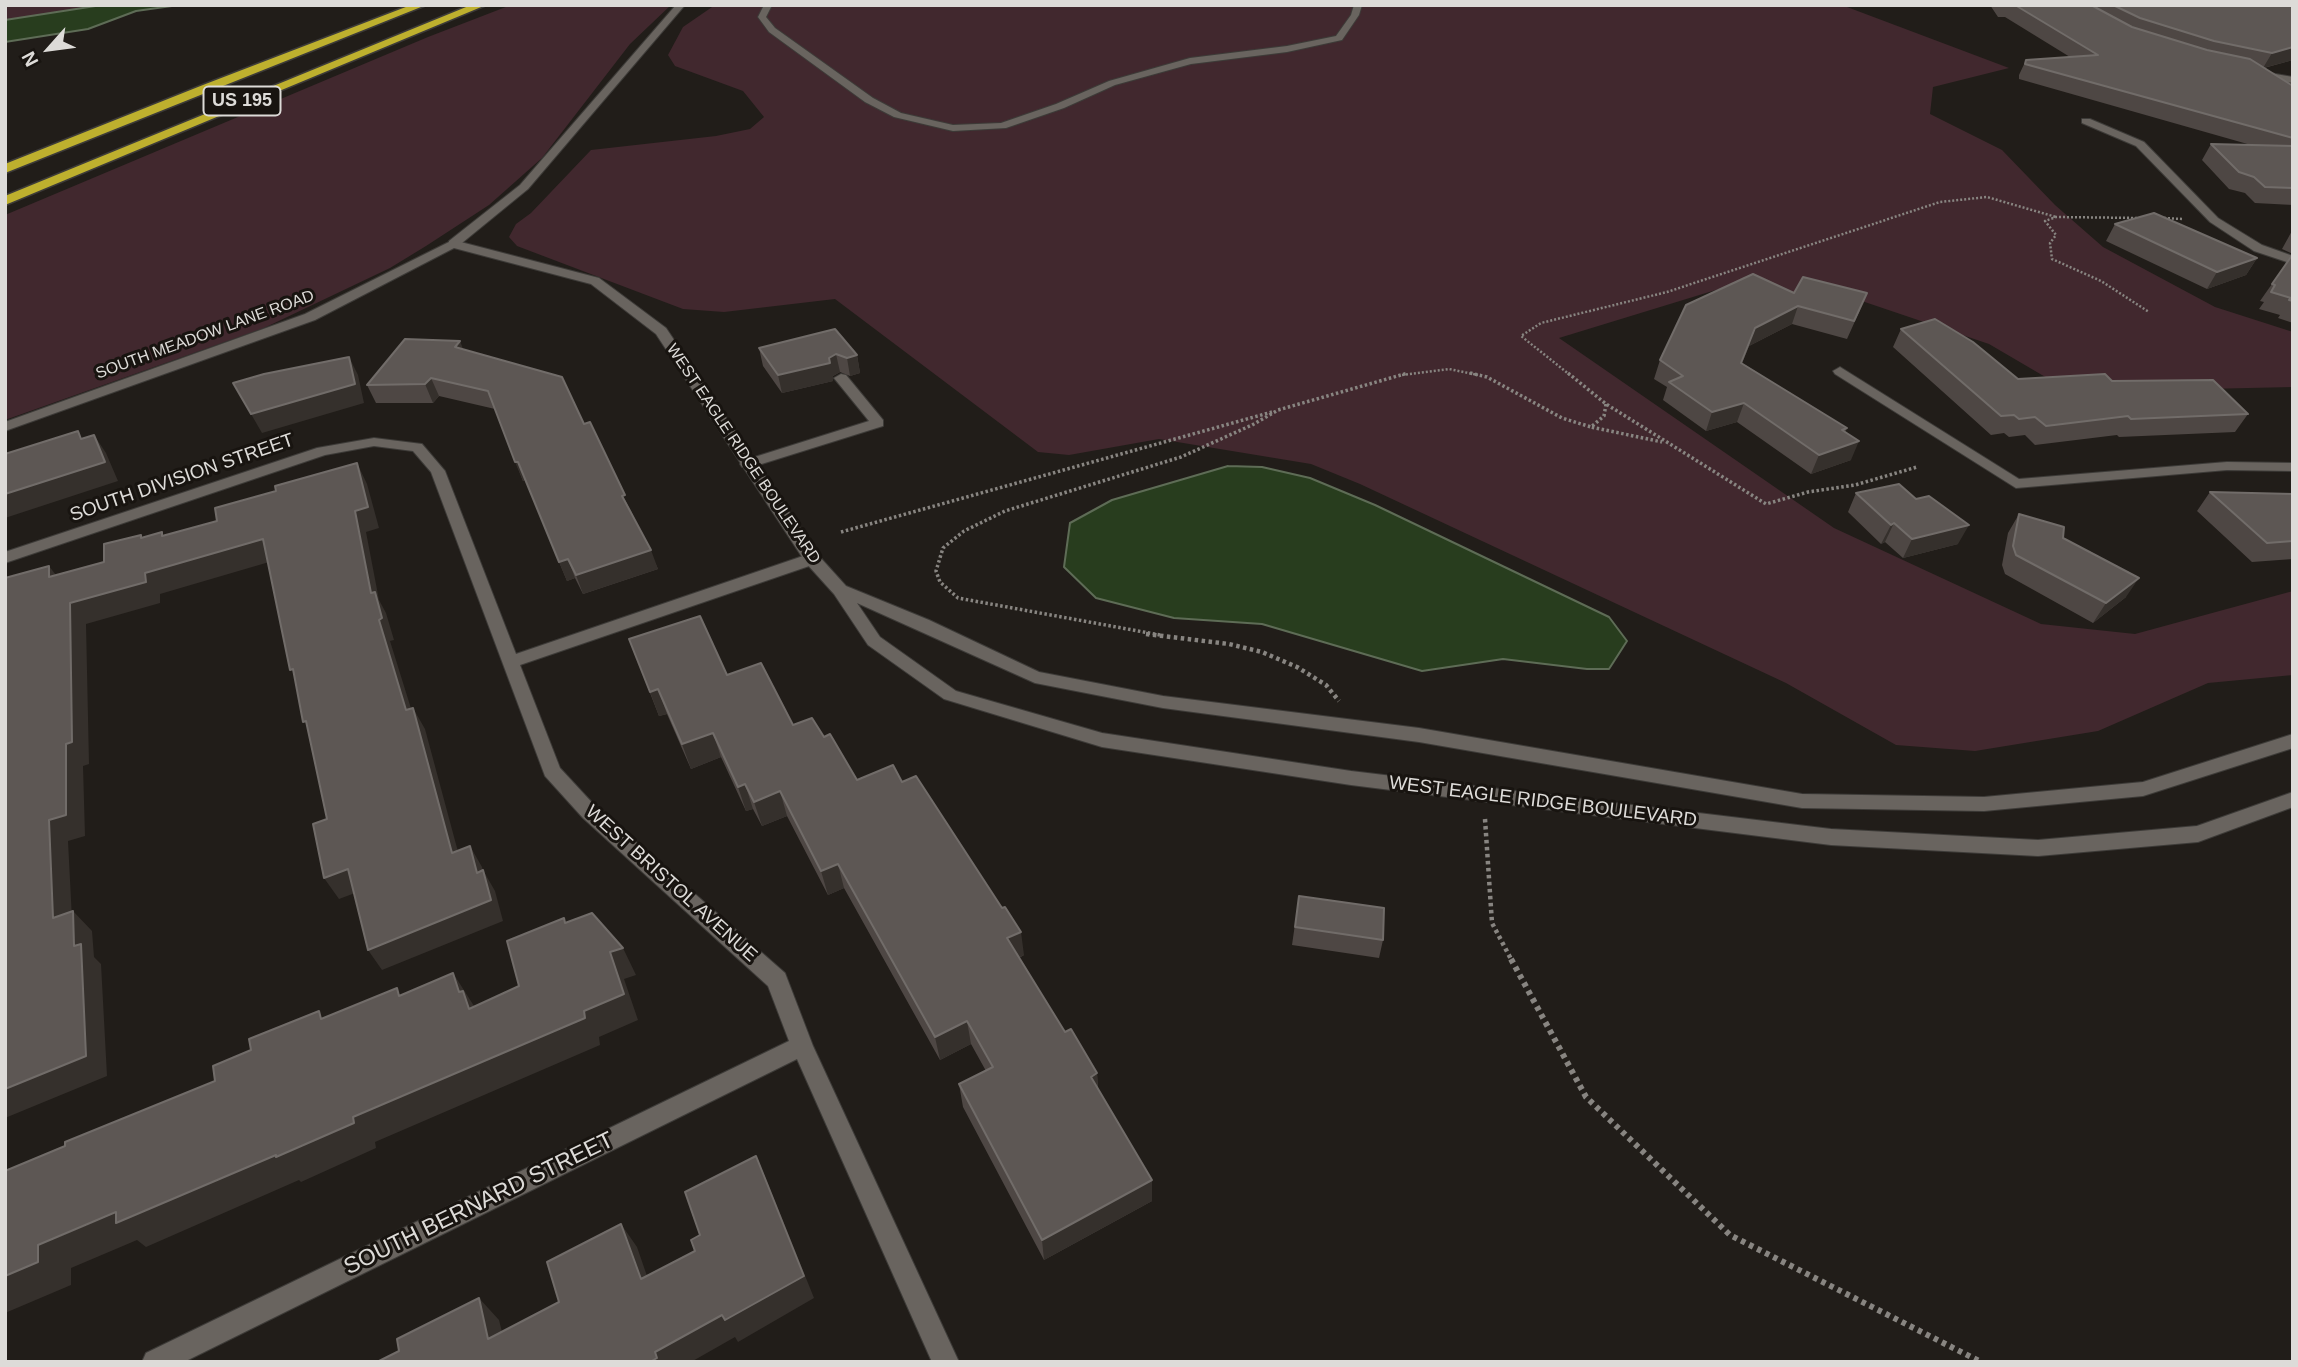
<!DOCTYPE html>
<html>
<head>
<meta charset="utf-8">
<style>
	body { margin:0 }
	#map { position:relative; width:2298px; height:1367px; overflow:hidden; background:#211d19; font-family:Arial,sans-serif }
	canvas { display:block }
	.frame { position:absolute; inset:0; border:7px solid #dddbd8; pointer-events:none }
	.north { position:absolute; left:14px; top:14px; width:70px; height:70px; -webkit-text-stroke:5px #181410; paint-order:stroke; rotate:242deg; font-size:19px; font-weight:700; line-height:28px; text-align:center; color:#dddbd8 }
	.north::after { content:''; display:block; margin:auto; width:24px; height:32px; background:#dddbd8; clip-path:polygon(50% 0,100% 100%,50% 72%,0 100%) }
</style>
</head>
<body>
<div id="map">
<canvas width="2298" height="1367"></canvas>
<div class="frame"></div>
<div class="north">N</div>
</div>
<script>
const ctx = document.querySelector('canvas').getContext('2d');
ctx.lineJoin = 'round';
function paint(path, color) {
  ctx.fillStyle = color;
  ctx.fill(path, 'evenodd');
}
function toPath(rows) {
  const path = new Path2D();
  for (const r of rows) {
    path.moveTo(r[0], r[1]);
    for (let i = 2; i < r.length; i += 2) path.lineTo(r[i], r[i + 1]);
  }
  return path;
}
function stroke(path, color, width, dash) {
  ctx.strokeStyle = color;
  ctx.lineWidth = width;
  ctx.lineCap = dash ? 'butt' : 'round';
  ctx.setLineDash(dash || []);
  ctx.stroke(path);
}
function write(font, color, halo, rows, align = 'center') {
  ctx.font = font + ' Arial,sans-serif';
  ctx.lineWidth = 6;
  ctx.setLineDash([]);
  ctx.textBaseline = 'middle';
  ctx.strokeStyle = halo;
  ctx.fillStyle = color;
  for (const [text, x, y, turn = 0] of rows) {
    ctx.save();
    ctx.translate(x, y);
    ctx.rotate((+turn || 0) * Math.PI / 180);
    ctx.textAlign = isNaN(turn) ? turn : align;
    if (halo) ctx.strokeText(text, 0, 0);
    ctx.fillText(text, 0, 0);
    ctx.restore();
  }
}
const green = toPath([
	[5,5,134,5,5,29],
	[511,5,671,5,630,44,542,158,489,205,426,246,390,268,264,328,5,420,5,215,428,37],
	[715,5,1850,5,1847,7,2009,68,1933,87,1930,114,2002,150,2055,205,2103,247,2215,307,2293,332,2293,387,2071,392,1989,344,1847,296,1719,289,1559,338,1834,528,2041,624,2135,634,2293,591,2293,675,2208,683,2098,731,1975,751,1896,745,1786,683,1360,484,1311,464,1159,439,1069,455,1038,452,835,299,724,312,683,309,517,246,509,237,516,224,531,213,591,150,716,136,750,129,764,117,743,91,675,66,668,55,683,27]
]);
const water = toPath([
	[102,5,179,5,136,11,88,29,5,42,5,20,102,5],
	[1228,466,1262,467,1310,478,1375,505,1609,617,1627,641,1609,669,1587,669,1503,659,1422,671,1262,624,1174,618,1096,598,1064,567,1070,523,1112,500,1228,466]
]);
const pathFar3 = toPath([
	[2141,218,2056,217,2045,221,2056,235,2050,243,2052,259,2101,281,2149,312],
	[2164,218,2183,219],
	[1402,375,1449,369,1478,375],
	[1570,375,1521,336,1541,323,1667,292,1940,202,1987,197,2056,217]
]);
const pathFar2 = toPath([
	[1470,373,1487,377,1562,418,1591,427],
	[1568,373,1606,404,1766,504,1808,492,1855,485,1917,467],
	[1606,404,1604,416,1591,427,1662,442],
	[841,532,1272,412],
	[1160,635,958,598,940,582,936,571,943,548,964,531,1005,511,1181,457,1252,425,1278,410,1408,373]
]);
const pathFar1 = toPath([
	[1146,634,1229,644,1262,652,1297,667,1326,685,1339,701],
	[1485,819,1492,923,1512,961]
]);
const path = toPath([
	[1511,959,1586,1097,1730,1235,1981,1362]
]);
const lane = toPath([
	[764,5,772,5,766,17,775,28,873,98,901,113,953,125,1001,123,1056,104,1109,81,1190,58,1287,46,1336,36,1351,15,1354,5,1362,5,1359,15,1342,40,1287,52,1191,64,1115,85,1064,108,1006,128,953,131,894,117,865,102,769,32,758,17,764,5],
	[841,374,846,375,883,420,883,426,752,467,742,467,740,464,742,461,869,421,834,378,841,374]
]);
const street = toPath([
	[676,5,685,5,528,189,457,247,449,247,449,241,520,185,676,5],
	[2258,71,2293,77,2293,83,2255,76,2255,72,2258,71],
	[2082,119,2090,119,2144,142,2218,218,2262,245,2293,256,2293,264,2254,251,2210,222,2136,146,2082,123,2082,119],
	[1840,367,2019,479,2227,462,2293,463,2293,471,2227,470,2016,488,1835,374,1833,371,1840,367],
	[374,438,422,444,445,471,516,654,806,555,812,554,820,559,818,563,520,665,560,768,597,808,785,973,813,1046,959,1362,932,1362,797,1059,184,1362,142,1362,146,1353,789,1041,768,986,583,818,545,776,431,472,413,451,374,446,325,455,5,563,5,552,317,448,374,438]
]);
const secondary = toPath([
	[453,240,599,278,666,328,818,555,846,586,929,620,1039,672,1163,696,1419,728,1802,794,1984,797,2143,782,2293,734,2293,748,2143,796,1984,811,1802,808,1419,742,1163,708,1035,683,857,603,880,637,956,691,1102,733,1351,771,1831,829,2038,840,2197,826,2293,792,2293,807,2198,842,2038,856,1831,845,1351,785,1102,747,944,699,868,645,834,594,806,563,656,334,591,284,454,248,315,320,5,431,5,422,305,314,453,240]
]);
const highway = toPath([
	[411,5,426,5,5,173,5,164,203,85,411,5],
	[471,5,486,5,5,205,5,196,471,5]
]);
const wall = toPath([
	[1990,5,2091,5,2094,7,2094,5,2293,5,2293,60,2264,68,2293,86,2293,205,2255,203,2245,193,2229,189,2202,160,2211,144,2251,145,2019,79,2019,75,2026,60,2070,57,2005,17,1998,17],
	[2115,224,2257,258,2246,275,2207,289,2106,241],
	[2293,229,2293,254,2282,249],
	[2293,254,2293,323,2278,318,2280,315,2259,309,2264,302,2260,301],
	[1794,293,1860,310,1847,339,1792,324,1749,346,1742,363,1847,428,1845,432,1851,460,1811,474,1737,422,1706,431,1663,400,1667,387,1654,379,1660,360],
	[1901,329,2018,379,2112,381,2248,414,2235,432,2119,437,2117,435,2035,445,2025,435,2009,437,2004,433,1991,435,1893,347],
	[759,348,857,355,860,373,850,376,840,372,833,376,833,381,782,393,763,366],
	[463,349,584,424,631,511,658,569,583,594,575,578,567,581,525,480,523,481,495,409,439,396,433,403,376,403,367,385],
	[2210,492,2293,494,2293,559,2252,562,2197,511],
	[1856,493,1958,544,1903,558,1885,542,1881,544,1848,512],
	[2019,514,2063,538,2126,597,2093,623,2005,574,2002,565,2008,533],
	[629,639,727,675,793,725,824,737,857,780,902,782,1024,955,1019,958,1065,1032,1097,1073,1098,1089,1152,1201,1044,1260,963,1107,959,1084,986,1071,971,1044,940,1060,844,888,828,895,787,816,762,826,753,809,746,811,721,757,691,769,667,714,659,716],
	[1299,896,1383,940,1379,958,1292,945]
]);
const shadedWall = toPath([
	[2293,47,2293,60,2263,68,2272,53],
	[2257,258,2246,275,2207,289,2217,272],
	[1798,306,1792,324,1749,346,1735,381,1755,328],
	[460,341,467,359,455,347],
	[836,354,840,372,833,376,833,381,782,393,778,375,829,358],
	[857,355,860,373,850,376,847,358],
	[349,357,358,375,364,403,262,433,251,414],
	[431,378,439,396,433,403,425,384],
	[1744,403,1737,422,1706,431,1712,412],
	[94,435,106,453,118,481,5,518,5,494],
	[1859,441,1851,460,1811,474,1819,455],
	[515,462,518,462,525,480,523,481],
	[357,463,367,484,379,528,366,532,379,600,386,613,394,640,390,641,418,731,406,710,371,593,355,511],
	[1894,523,1885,542,1881,544,1891,525],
	[1969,525,1958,544,1903,558,1912,539],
	[263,539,276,560,160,594,160,603,86,624,89,764,83,766,85,836,68,841,73,939,53,918,49,820,66,744,70,603,145,573],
	[651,550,658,569,583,594,576,575],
	[568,559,575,578,567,581,559,562],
	[49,566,65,587,49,577],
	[2139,578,2126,597,2093,623,2106,603],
	[658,689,667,714,659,716,650,692],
	[413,708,425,729,464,874,452,853],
	[713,733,721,757,691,769,682,744],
	[745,784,753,809,746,811,738,787],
	[780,791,787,816,762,826,754,802],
	[470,846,482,867,489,894,477,873],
	[838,864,844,888,828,895,821,871],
	[348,869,363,890,339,899,324,878],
	[483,870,495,891,503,921,382,970,368,950],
	[73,911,92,931,94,957,101,964,107,1076,5,1118,5,1089,74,946],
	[1021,932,1024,955,1010,962,1007,938],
	[623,948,636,975,624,979,638,1020,599,1037,600,1045,375,1142,376,1148,301,1182,299,1180,146,1247,137,1240,71,1268,71,1285,5,1313,5,1276,38,1245,353,1117,584,1011,610,952],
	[453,973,481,1017,486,1036,459,992],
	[967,1021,971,1044,940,1060,935,1037],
	[1097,1073,1098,1096,1091,1077],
	[756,1156,767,1181,814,1298,738,1342,735,1337,691,1362,650,1362],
	[1152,1180,1152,1201,1044,1260,1042,1240],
	[621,1224,637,1247,656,1302,641,1279],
	[479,1298,499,1320,509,1360,488,1339]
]);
const building = toPath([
	[2015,5,2091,5,2132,27,2207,50,2250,59,2293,86,2293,138,2025,64,2026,60,2098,55,2015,5],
	[2113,5,2293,5,2293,47,2272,53,2214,41,2140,18,2113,5],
	[2211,144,2293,146,2293,188,2265,187,2254,177,2239,172,2211,144],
	[2154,213,2257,258,2217,272,2115,224,2154,213],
	[2293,254,2293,301,2289,300,2291,298,2271,292,2275,285,2272,284,2293,254],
	[1753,274,1794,293,1803,277,1867,293,1854,321,1798,306,1755,328,1741,363,1847,428,1842,430,1859,441,1819,455,1744,403,1712,412,1669,382,1683,376,1660,360,1686,305,1753,274],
	[1935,319,1973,342,2018,379,2105,374,2112,381,2213,380,2248,414,2131,419,2128,416,2046,426,2035,417,2019,419,2014,415,2001,416,1901,329,1935,319],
	[835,329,857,355,847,358,836,354,829,358,830,363,778,375,759,348,835,329],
	[405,339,460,341,455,347,562,377,584,424,590,422,625,495,622,496,651,550,576,575,568,559,559,562,518,462,515,462,488,391,431,378,425,384,367,385,405,339],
	[349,357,355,384,251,414,233,383,264,374,349,357],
	[78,431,81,439,94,435,105,462,5,494,5,454,78,431],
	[357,463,368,507,355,511,371,593,375,592,382,618,379,620,406,710,413,708,452,853,470,846,477,873,483,870,491,900,368,950,348,869,324,878,313,824,327,819,306,721,303,722,293,669,290,670,263,539,145,573,146,582,70,603,72,742,66,744,66,815,49,820,53,918,73,911,74,946,81,944,86,1056,5,1089,5,578,49,566,49,577,104,562,104,544,141,535,141,538,162,532,162,536,217,521,215,508,276,491,275,486,357,463],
	[1899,484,1916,499,1929,496,1969,525,1912,539,1894,523,1891,525,1856,493,1899,484],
	[2210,492,2293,494,2293,541,2267,543,2210,492],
	[2019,514,2064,527,2063,538,2139,578,2106,603,2016,555,2013,546,2019,514],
	[700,616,727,675,761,663,793,725,812,718,824,737,830,734,857,780,893,765,902,782,916,776,1002,908,1005,907,1021,932,1007,938,1065,1032,1071,1029,1097,1073,1091,1077,1152,1180,1042,1240,959,1084,993,1067,967,1021,935,1037,838,864,821,871,780,791,754,802,745,784,738,787,713,733,682,744,658,689,650,692,629,639,700,616],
	[1299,896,1384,908,1383,940,1295,927,1299,896],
	[592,913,623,948,610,952,624,994,584,1011,585,1018,353,1117,354,1123,276,1157,276,1155,116,1223,116,1212,38,1245,38,1262,5,1276,5,1171,65,1146,65,1142,215,1081,213,1066,251,1050,249,1039,319,1011,321,1019,397,988,399,996,453,973,459,992,463,991,469,1009,519,986,507,941,564,918,565,923,592,913],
	[756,1156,804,1276,725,1320,722,1315,655,1352,657,1358,650,1362,526,1362,525,1361,523,1362,377,1362,399,1351,397,1339,479,1298,488,1339,559,1302,547,1262,621,1224,641,1279,695,1251,691,1240,700,1235,685,1192,756,1156]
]);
const farStreetnames = [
	["SOUTH MEADOW LANE ROAD",205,335,-20],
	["WEST EAGLE RIDGE BOULEVARD",743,454,56]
];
const shields = [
	[242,101,77]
];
const shieldNames = [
	["US 195",242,101]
];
const streetNames = [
	["SOUTH DIVISION STREET",182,478,-19],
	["WEST EAGLE RIDGE BOULEVARD",1543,802,7],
	["WEST BRISTOL AVENUE",671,884,42]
];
const nearStreetnames = [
	["SOUTH BERNARD STREET",479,1204,-26]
];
paint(green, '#41282e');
paint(water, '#283d1e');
stroke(water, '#5e6c56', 2);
stroke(lane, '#3d3b38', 2);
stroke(street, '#3d3b38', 2);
stroke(secondary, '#3d3b38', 2);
stroke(highway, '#3d3b38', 3);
stroke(pathFar3, '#888581', 2.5, [2, 2]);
stroke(pathFar2, '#888581', 3.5, [2.5, 2.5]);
stroke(pathFar1, '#888581', 4.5, [3.5, 3.5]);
stroke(path, '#888581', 6, [4.5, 4.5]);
paint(lane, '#69645f');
paint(street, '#69645f');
paint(secondary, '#69645f');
paint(highway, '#beb02e');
paint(wall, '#4e4744');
paint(shadedWall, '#35302c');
paint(building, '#5d5754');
stroke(building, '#716c69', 2);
write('16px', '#dddbd8', '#181410', farStreetnames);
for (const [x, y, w] of shields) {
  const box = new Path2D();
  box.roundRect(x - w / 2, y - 14.5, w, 29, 5);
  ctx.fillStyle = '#181410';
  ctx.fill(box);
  stroke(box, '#dddbd8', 2);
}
write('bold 18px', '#dddbd8', null, shieldNames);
write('19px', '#dddbd8', '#181410', streetNames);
write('23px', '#dddbd8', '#181410', nearStreetnames);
</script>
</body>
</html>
